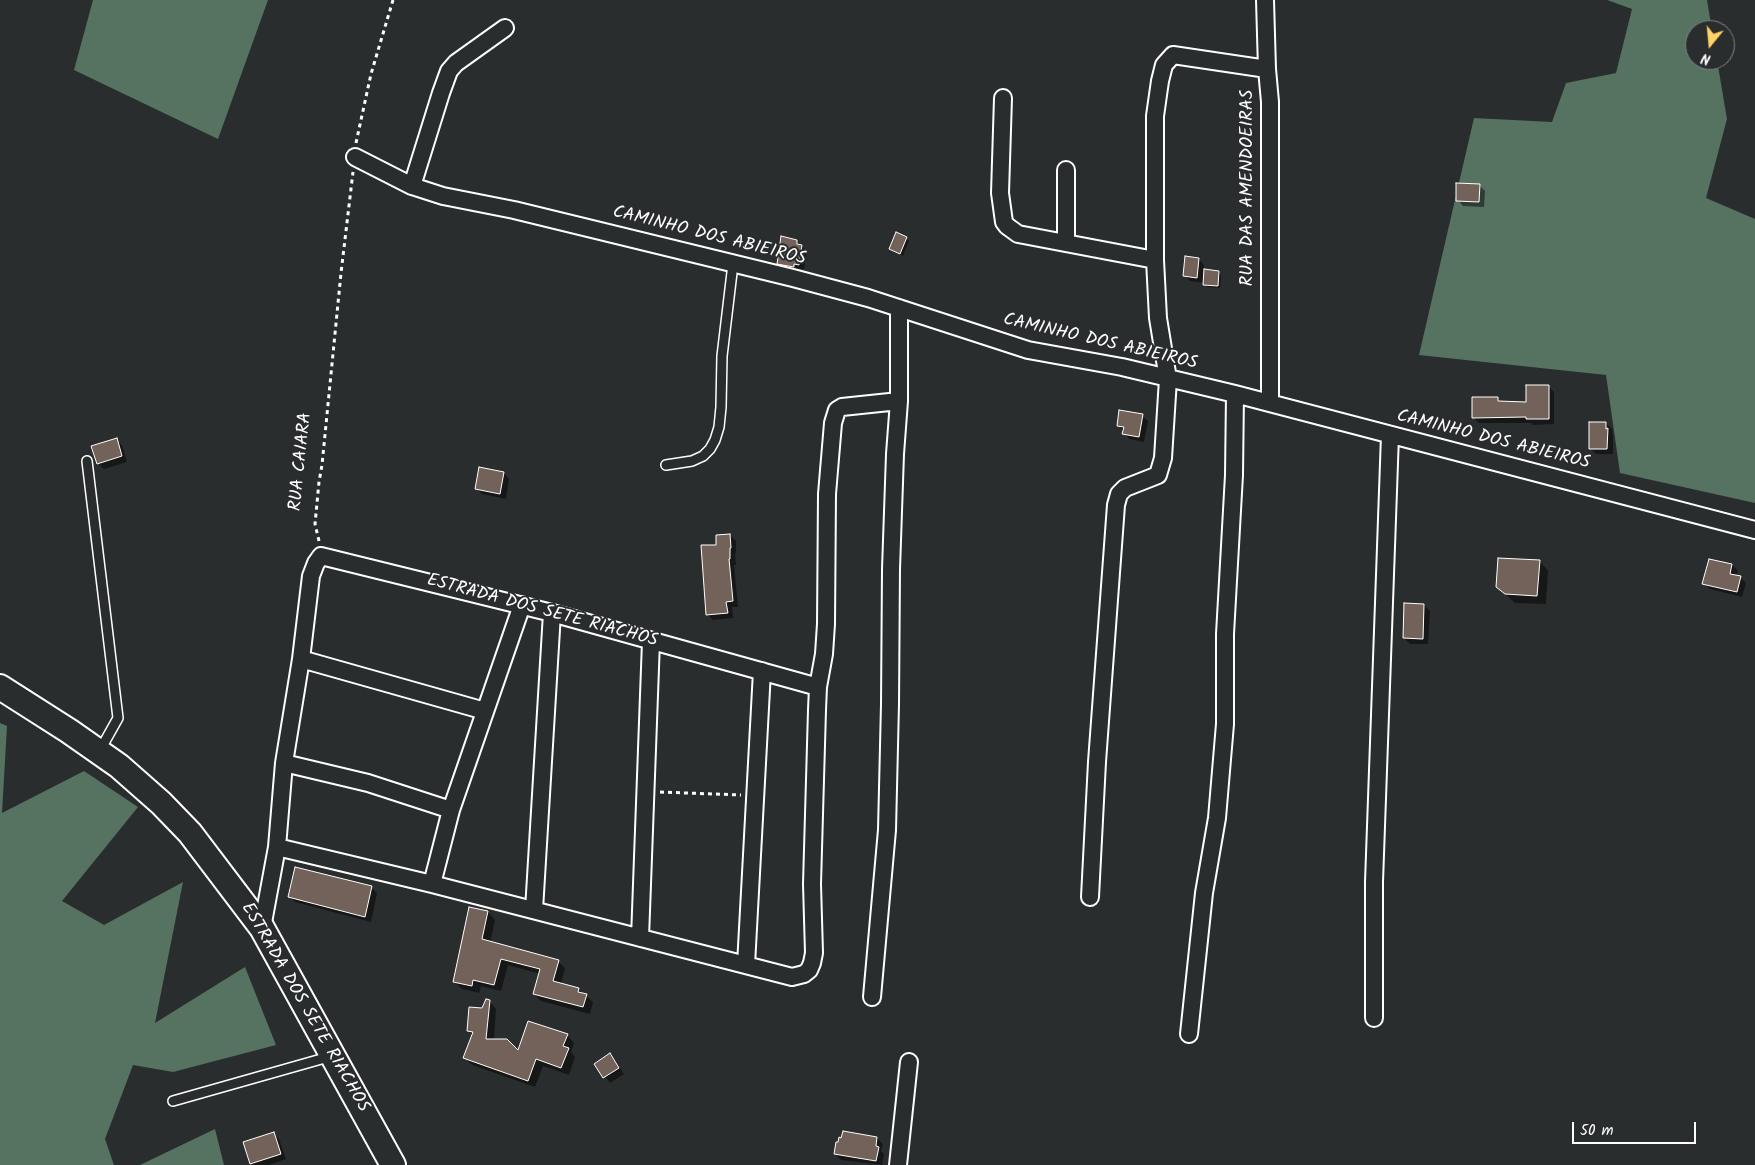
<!DOCTYPE html>
<html>
<head>
<meta charset="utf-8">
<style>
	body { margin:0 }
	#map { position:relative; width:1755px; height:1165px; overflow:hidden; background:#2a2d2e; font-family:Kalam,sans-serif }
	canvas { display:block }
	.north { position:absolute; left:1685px; top:20px; width:50px; height:50px; box-sizing:border-box; background:#2a2d2e; border:1px solid #7f8182; border-radius:50%; rotate:197deg; font-size:14px; font-weight:700; line-height:20px; text-align:center; color:#fff }
	.north::after { content:''; display:block; margin:auto; width:18px; height:22px; background:#ffd166; clip-path:polygon(50% 0,100% 100%,50% 72%,0 100%) }
	.scale { position:absolute; left:1572px; top:1122px; width:124px; height:22px; box-sizing:border-box; border:2px solid #fff; border-top:0; padding-left:6px; font-size:15px; line-height:18px; white-space:nowrap; color:#fff; -webkit-text-stroke:4px #2a2d2e; paint-order:stroke }
</style>
</head>
<body>
<div id="map">
<canvas width="1755" height="1165"></canvas>
<div class="north">N</div>
<div class="scale">50 m</div>
</div>
<script>
const ctx = document.querySelector('canvas').getContext('2d');
ctx.lineJoin = 'round';
function paint(path, color) {
  ctx.fillStyle = color;
  ctx.fill(path, 'evenodd');
}
function toPath(rows) {
  const path = new Path2D();
  for (const r of rows) {
    path.moveTo(r[0], r[1]);
    for (let i = 2; i < r.length; i += 2) path.lineTo(r[i], r[i + 1]);
  }
  return path;
}
function stroke(path, color, width, dash) {
  ctx.strokeStyle = color;
  ctx.lineWidth = width;
  ctx.lineCap = dash ? 'butt' : 'round';
  ctx.setLineDash(dash || []);
  ctx.stroke(path);
}
function write(font, color, halo, rows, align = 'center') {
  ctx.font = font + ' Kalam,sans-serif';
  ctx.lineWidth = 4;
  ctx.setLineDash([]);
  ctx.textBaseline = 'middle';
  ctx.strokeStyle = halo;
  ctx.fillStyle = color;
  for (const [text, x, y, turn = 0] of rows) {
    ctx.save();
    ctx.translate(x, y);
    ctx.rotate((+turn || 0) * Math.PI / 180);
    ctx.textAlign = isNaN(turn) ? turn : align;
    if (halo) ctx.strokeText(text, 0, 0);
    ctx.fillText(text, 0, 0);
    ctx.restore();
  }
}
const green = toPath([
	[93,0,268,0,218,139,74,70],
	[1607,0,1707,0,1712,30,1695,30,1695,60,1717,60,1727,119,1706,198,1755,219,1755,503,1620,473,1606,375,1419,355,1474,118,1552,122,1566,83,1616,73,1632,9],
	[0,723,7,726,2,813,84,771,138,807,62,901,104,925,183,882,155,1023,245,967,276,1045,173,1072,133,1065,105,1139,114,1165,0,1165],
	[215,1129,224,1165,140,1165]
]);
const shadow = toPath([
	[1479,185,1485,191,1484,207,1463,206,1458,200],
	[897,234,909,241,903,256,890,249],
	[797,241,807,252,804,269,799,269,799,272,784,269,778,263],
	[1199,259,1204,265,1204,270,1218,272,1221,275,1220,288,1207,287,1205,283,1190,281,1184,275],
	[1548,386,1554,392,1554,424,1533,425,1531,423,1479,423,1473,417,1497,399,1501,403,1527,403],
	[1142,416,1148,421,1144,442,1129,439,1119,425],
	[1606,423,1612,429,1613,436,1613,454,1596,454,1590,448],
	[116,440,122,445,127,462,104,469,98,463],
	[504,473,509,479,506,499,482,494,476,488],
	[730,535,736,541,736,553,735,553,736,565,734,565,738,607,732,607,733,618,713,620,707,614],
	[1710,560,1732,565,1738,571,1736,576,1740,577,1746,583,1742,597,1710,589,1704,584],
	[1539,561,1548,570,1546,604,1515,603,1498,587],
	[1424,605,1430,611,1428,644,1410,644,1404,638],
	[371,887,377,893,371,922,295,902,289,897],
	[488,912,495,920,490,943,558,961,565,968,561,984,578,989,593,1002,590,1014,541,1001,534,994,540,974,508,965,501,991,481,986,479,993,462,989,454,982],
	[489,1001,496,1009,494,1040,518,1053,567,1035,574,1043,571,1052,575,1057,569,1075,543,1066,535,1087,472,1065,465,1058,473,1035,468,1031],
	[610,1055,624,1074,610,1083,596,1064],
	[273,1133,279,1139,286,1159,269,1165,253,1165,251,1163],
	[877,1138,883,1144,881,1151,884,1154,882,1165,841,1160,835,1154]
]);
const building = toPath([
	[1456,183,1480,184,1479,202,1456,201,1456,183],
	[896,232,907,237,900,254,889,249,896,232],
	[781,236,797,240,797,244,802,245,799,265,794,264,794,267,777,264,781,236],
	[1185,256,1199,258,1197,278,1183,276,1185,256],
	[1204,269,1219,271,1218,286,1203,285,1204,269],
	[1526,385,1549,385,1549,419,1526,419,1526,417,1472,418,1472,397,1498,397,1498,401,1526,402,1526,385],
	[1119,410,1143,414,1139,437,1122,434,1124,427,1117,426,1119,410],
	[1589,422,1606,422,1606,429,1608,428,1607,449,1589,449,1589,422],
	[117,438,122,456,97,464,91,446,117,438],
	[479,467,504,472,500,494,475,489,479,467],
	[730,534,731,548,730,548,730,559,729,559,733,601,726,602,728,613,706,615,701,545,716,545,716,535,730,534],
	[1498,558,1540,560,1537,596,1505,594,1496,587,1498,558],
	[1709,559,1732,564,1730,574,1741,576,1737,592,1702,584,1709,559],
	[1404,603,1424,604,1423,639,1403,638,1404,603],
	[295,867,372,886,365,917,288,897,295,867],
	[469,907,488,911,482,939,559,960,553,981,579,988,578,992,587,994,583,1007,533,994,540,969,501,959,494,985,473,980,472,986,453,982,469,907],
	[486,999,490,1000,486,1039,507,1039,518,1050,528,1021,568,1034,563,1046,569,1048,561,1068,536,1059,528,1081,463,1058,473,1032,467,1031,469,1007,482,1008,486,999],
	[610,1053,619,1068,603,1078,594,1064,610,1053],
	[843,1131,877,1137,876,1146,879,1147,876,1161,834,1154,836,1142,838,1142,839,1137,841,1138,843,1131],
	[274,1132,281,1154,250,1164,243,1142,274,1132]
]);
const path = toPath([
	[356,143,371,74,393,0],
	[319,541,315,524,319,482,322,465,341,273,353,172],
	[660,792,741,795]
]);
const lane = toPath([
	[87,461,118,718,99,752],
	[666,465,692,461,703,456,710,449,715,440,719,427,721,407,722,356,733,264],
	[173,1101,332,1056]
]);
const street = toPath([
	[1265,0,1267,69],
	[1003,98,1000,193,1004,222,1007,226,1018,234,1155,260],
	[355,157,412,186,443,196,514,210,793,278,868,298,1028,350,1122,367,1235,394,1755,530],
	[412,186,441,93,449,71,456,63,505,28],
	[1066,243,1066,170],
	[301,659,485,711],
	[284,763,368,783,451,810],
	[277,847,432,884,792,977,804,974,809,970,812,963,814,953,812,884,817,710,818,687,824,654,826,624,827,494,833,423,837,410,842,407,899,401],
	[432,884,451,810,522,605],
	[1090,897,1097,762,1116,505,1119,494,1125,488,1158,475,1163,458,1168,379,1158,318,1155,260,1155,116,1160,81,1164,65,1173,55,1267,69,1270,102,1270,403],
	[534,910,552,613],
	[262,928,277,847,284,763,301,659,311,576,316,563,321,556,552,613,818,687],
	[640,938,651,641],
	[746,965,762,671],
	[872,997,887,830,890,704,891,569,895,454,899,401,899,308],
	[1374,1018,1374,882,1390,435],
	[1189,1034,1204,893,1217,818,1225,724,1225,634,1234,475,1235,394],
	[898,1165,909,1062]
]);
const secondary = toPath([
	[0,687,69,731,119,766,161,803,190,833,262,928,393,1165]
]);
const streetNames = [
	["RUA DAS AMENDOEIRAS",1249,188,-90],
	["CAMINHO DOS ABIEIROS",709,237,14],
	["CAMINHO DOS ABIEIROS",1100,343,13],
	["CAMINHO DOS ABIEIROS",1493,441,14],
	["RUA CAIARA",302,462,-84],
	["ESTRADA DOS SETE RIACHOS",542,612,15],
	["ESTRADA DOS SETE RIACHOS",304,1008,60]
];
paint(green, '#567261');
paint(shadow, '#0007');
paint(building, '#726259');
stroke(building, '#fff', 1);
stroke(lane, '#fff', 12);
stroke(street, '#fff', 20);
stroke(secondary, '#fff', 28);
stroke(path, '#fff', 3, [4, 4]);
stroke(lane, '#2a2d2e', 9);
stroke(street, '#2a2d2e', 16);
stroke(secondary, '#2a2d2e', 24);
write('18px', '#fff', '#2a2d2e', streetNames);
</script>
</body>
</html>
